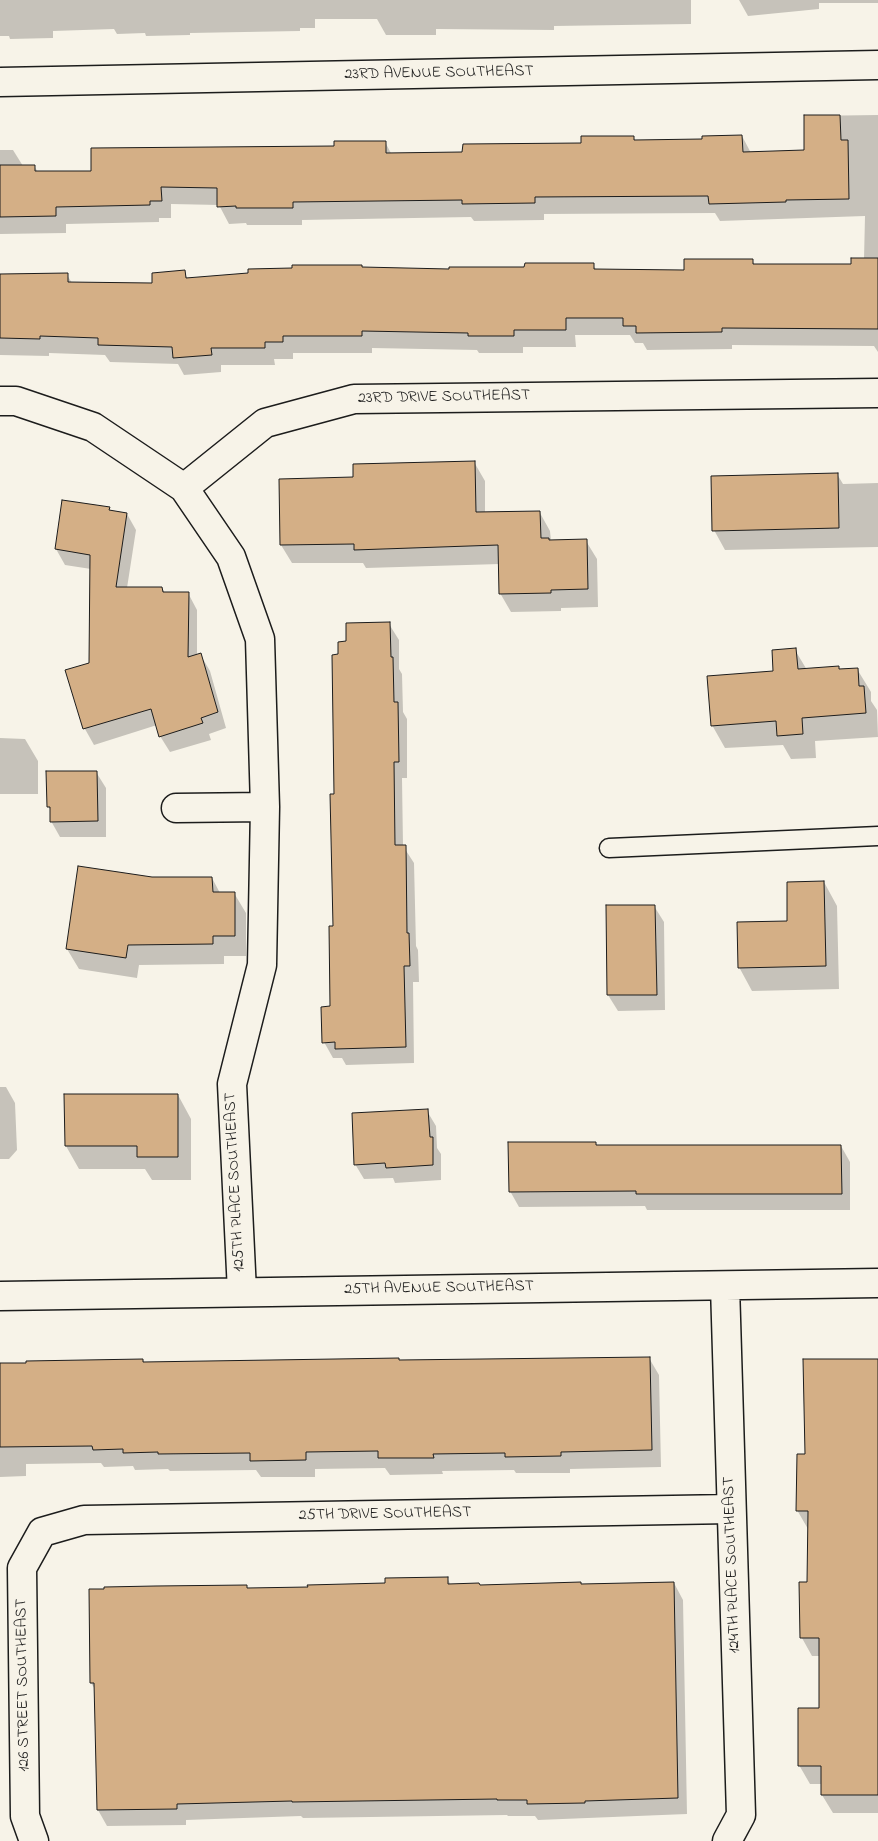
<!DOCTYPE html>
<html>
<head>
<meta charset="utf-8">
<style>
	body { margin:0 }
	canvas { display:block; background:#f7f3e8 }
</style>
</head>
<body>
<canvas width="878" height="1841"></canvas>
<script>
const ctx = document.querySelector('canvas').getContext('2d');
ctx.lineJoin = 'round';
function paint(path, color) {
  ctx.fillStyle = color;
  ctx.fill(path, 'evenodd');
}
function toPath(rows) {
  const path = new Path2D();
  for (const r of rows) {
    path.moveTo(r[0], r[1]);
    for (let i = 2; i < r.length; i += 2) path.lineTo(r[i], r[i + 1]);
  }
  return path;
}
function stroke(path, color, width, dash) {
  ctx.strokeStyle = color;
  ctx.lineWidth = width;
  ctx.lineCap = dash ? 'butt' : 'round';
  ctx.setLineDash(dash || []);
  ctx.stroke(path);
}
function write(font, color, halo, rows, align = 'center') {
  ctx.font = font + ' "Indie Flower",sans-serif';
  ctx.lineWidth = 5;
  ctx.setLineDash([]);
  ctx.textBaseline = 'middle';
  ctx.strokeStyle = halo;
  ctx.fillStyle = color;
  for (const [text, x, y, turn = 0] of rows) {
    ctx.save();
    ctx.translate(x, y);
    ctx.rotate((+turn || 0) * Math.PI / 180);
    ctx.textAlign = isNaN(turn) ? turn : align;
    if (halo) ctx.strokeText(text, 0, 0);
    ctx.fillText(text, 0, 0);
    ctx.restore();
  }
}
const shadow = toPath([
	[0,0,691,0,691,24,554,26,554,30,436,29,436,35,386,35,377,19,315,19,315,28,300,28,300,31,190,33,190,35,146,36,145,33,117,34,114,29,53,31,53,38,10,39,9,36,0,36],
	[739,0,878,0,878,3,819,3,819,9,748,16],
	[878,115,878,352,874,346,732,345,732,349,647,350,643,343,635,343,630,335,575,335,576,347,523,347,523,353,479,353,477,350,372,348,372,353,293,353,293,359,274,359,275,365,221,365,221,372,184,375,178,364,110,362,105,355,49,353,49,356,0,355,0,275,67,275,72,283,154,284,184,272,188,279,362,269,450,270,593,265,597,271,685,271,752,260,755,265,852,265,864,259,865,216,720,221,715,213,544,214,544,220,474,221,471,217,302,220,302,225,247,225,246,223,229,224,219,205,171,204,171,218,159,218,159,222,66,224,66,233,0,234,0,150,13,150,23,166,34,166,38,172,92,172,385,142,392,155,464,153,582,144,633,137,636,141,703,140,742,136,751,153,806,152,805,116],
	[474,462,485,481,485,513,540,513,550,531,551,541,586,541,597,559,598,607,561,608,561,611,511,612,500,593,500,564,366,568,363,563,292,563,281,545,354,479],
	[837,474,843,484,878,483,878,547,725,550,714,530],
	[63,501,109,508,111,512,127,514,136,530,127,588,162,588,165,593,188,593,197,610,197,656,200,654,210,671,226,728,209,734,211,740,170,752,160,736,157,725,94,745,85,729,67,671,90,664,91,569,65,565,56,549],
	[389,624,399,640,399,669,402,674,403,712,407,719,407,778,402,778,403,846,414,863,416,946,418,950,419,982,413,982,414,1063,346,1065,342,1058,333,1058,324,1042,331,1008,334,927,335,796,339,656,347,643],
	[795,650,807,670,839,668,840,670,857,669,871,692,871,701,877,710,878,737,815,741,816,758,791,759,783,745,725,748,712,725,774,672],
	[0,738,25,739,38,761,38,794,0,794],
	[96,772,106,788,106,837,60,837,51,821,51,811,48,806],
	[212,878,220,893,234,893,246,913,246,956,224,956,224,964,139,965,137,978,79,969,67,949],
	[824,882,837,906,839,989,752,991,739,967,789,922],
	[607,906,654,906,664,922,665,1010,618,1011,608,995],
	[0,1087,6,1087,15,1103,17,1150,9,1159,0,1159],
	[178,1095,191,1119,191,1180,152,1180,145,1169,79,1169,66,1146],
	[427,1111,436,1126,437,1148,441,1154,441,1180,395,1183,393,1178,364,1179,355,1164],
	[596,1143,597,1147,841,1146,850,1162,850,1210,647,1210,645,1206,519,1207,510,1191],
	[649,1358,659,1375,661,1467,570,1469,570,1473,516,1473,514,1470,442,1471,443,1474,390,1475,385,1468,315,1469,315,1477,261,1477,256,1470,170,1471,168,1469,135,1470,133,1466,104,1467,101,1463,26,1464,26,1476,0,1477,0,1365,143,1360,145,1363,399,1359,400,1362],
	[878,1360,878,1813,833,1813,822,1795,823,1784,810,1784,799,1765,820,1710,820,1656,812,1656,802,1638,809,1583,808,1529,797,1510,806,1455],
	[447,1578,451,1585,480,1586,581,1583,582,1585,674,1583,683,1600,687,1814,538,1820,535,1816,508,1816,507,1815,303,1818,301,1816,186,1820,186,1825,107,1826,98,1810,95,1689,91,1683,90,1590,247,1587,248,1590,386,1584]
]);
const building = toPath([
	[804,115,840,115,841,140,848,140,849,199,786,200,786,202,709,204,708,196,535,197,535,203,462,204,462,200,293,202,293,208,236,208,236,206,217,207,217,188,161,187,162,201,150,201,150,205,56,207,56,216,0,217,0,165,35,165,35,171,91,171,91,148,334,146,334,141,386,141,386,153,462,152,463,144,581,143,581,136,634,136,634,140,702,139,702,136,742,135,743,152,804,150,804,115],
	[851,258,878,258,878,329,722,328,722,332,636,333,636,326,623,326,623,318,566,318,566,330,514,330,514,336,468,336,468,333,362,331,362,336,283,336,283,342,265,342,265,348,211,348,212,355,173,358,172,347,98,345,98,338,40,336,40,339,0,338,0,274,68,273,68,282,152,283,152,273,185,270,186,278,248,273,248,269,292,268,292,265,362,265,362,267,449,269,449,267,524,267,525,263,594,263,594,269,684,270,684,259,753,259,753,264,851,264,851,258],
	[475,461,476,512,540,511,541,538,549,538,549,540,587,539,588,589,551,590,551,593,499,594,498,545,354,550,354,544,280,545,279,479,353,477,353,464,475,461],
	[838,473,839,528,712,531,711,476,838,473],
	[62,500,110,507,109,510,127,513,116,587,162,587,163,592,189,592,188,657,201,653,218,712,201,718,203,723,159,737,151,709,83,729,65,670,89,663,90,555,55,549,62,500],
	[390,622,391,657,393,657,394,702,398,702,399,762,394,762,395,845,406,845,407,933,409,933,410,966,404,966,406,1047,335,1049,335,1042,322,1043,321,1007,330,1006,329,926,333,926,330,794,334,794,332,655,338,654,338,642,346,641,346,623,390,622],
	[796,648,798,669,839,666,839,669,858,668,859,686,864,686,866,713,802,718,803,734,777,736,776,721,711,726,707,676,773,671,772,650,796,648],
	[46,771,97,771,98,821,50,822,50,807,47,807,46,771],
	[78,866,152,877,212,877,213,892,235,892,235,936,213,936,213,944,128,945,126,958,66,949,78,866],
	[824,881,826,966,738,968,737,922,787,921,787,882,824,881],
	[606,905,655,905,657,995,607,995,606,905],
	[64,1094,178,1094,178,1157,137,1157,137,1146,65,1146,64,1094],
	[428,1109,430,1137,433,1137,433,1165,386,1168,385,1163,354,1165,352,1113,428,1109],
	[508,1142,596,1142,596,1145,841,1145,842,1194,636,1194,636,1191,509,1192,508,1142],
	[650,1357,652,1450,561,1452,561,1456,505,1457,505,1453,433,1454,434,1458,378,1458,378,1451,306,1452,306,1460,250,1461,250,1453,158,1454,158,1452,123,1453,123,1449,93,1450,92,1446,0,1447,0,1363,26,1363,26,1361,143,1359,143,1362,399,1358,399,1360,650,1357],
	[803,1359,878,1359,878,1795,821,1795,821,1766,798,1766,798,1708,819,1708,819,1638,800,1638,799,1582,807,1582,808,1511,796,1511,797,1454,805,1454,803,1359],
	[448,1577,448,1584,479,1583,480,1585,581,1582,581,1584,674,1582,678,1798,585,1801,585,1803,527,1804,527,1800,497,1800,497,1799,292,1802,292,1801,177,1804,177,1809,97,1810,94,1683,90,1683,89,1589,104,1589,104,1587,155,1586,247,1585,247,1588,308,1587,307,1585,385,1583,385,1578,448,1577]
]);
const lane = toPath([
	[609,848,878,836]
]);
const street = toPath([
	[0,82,878,65],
	[0,401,16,401,93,427,184,488,265,423,354,399,878,393],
	[184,488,231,557,260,639,265,807,262,965,232,1084,242,1292],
	[176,808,265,807],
	[725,1286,741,1815,727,1841],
	[0,1296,878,1283],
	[34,1841,25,1816,22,1568,42,1532,84,1520,731,1509]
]);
const streetNames = [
	["23RD AVENUE SOUTHEAST",439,74,-1],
	["23RD DRIVE SOUTHEAST",444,398,-1],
	["125TH PLACE SOUTHEAST",236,1182,-93],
	["25TH AVENUE SOUTHEAST",439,1289,-1],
	["25TH DRIVE SOUTHEAST",385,1515,-1],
	["124TH PLACE SOUTHEAST",733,1565,-92],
	["126 STREET SOUTHEAST",24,1685,-91]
];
paint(shadow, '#0003');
paint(building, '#d4af86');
stroke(building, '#1c1c1c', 1);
stroke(lane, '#1c1c1c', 21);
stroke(street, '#1c1c1c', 31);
stroke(lane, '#f7f3e8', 18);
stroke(street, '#f7f3e8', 28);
write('16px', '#1c1c1c', '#f7f3e8', streetNames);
</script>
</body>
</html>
